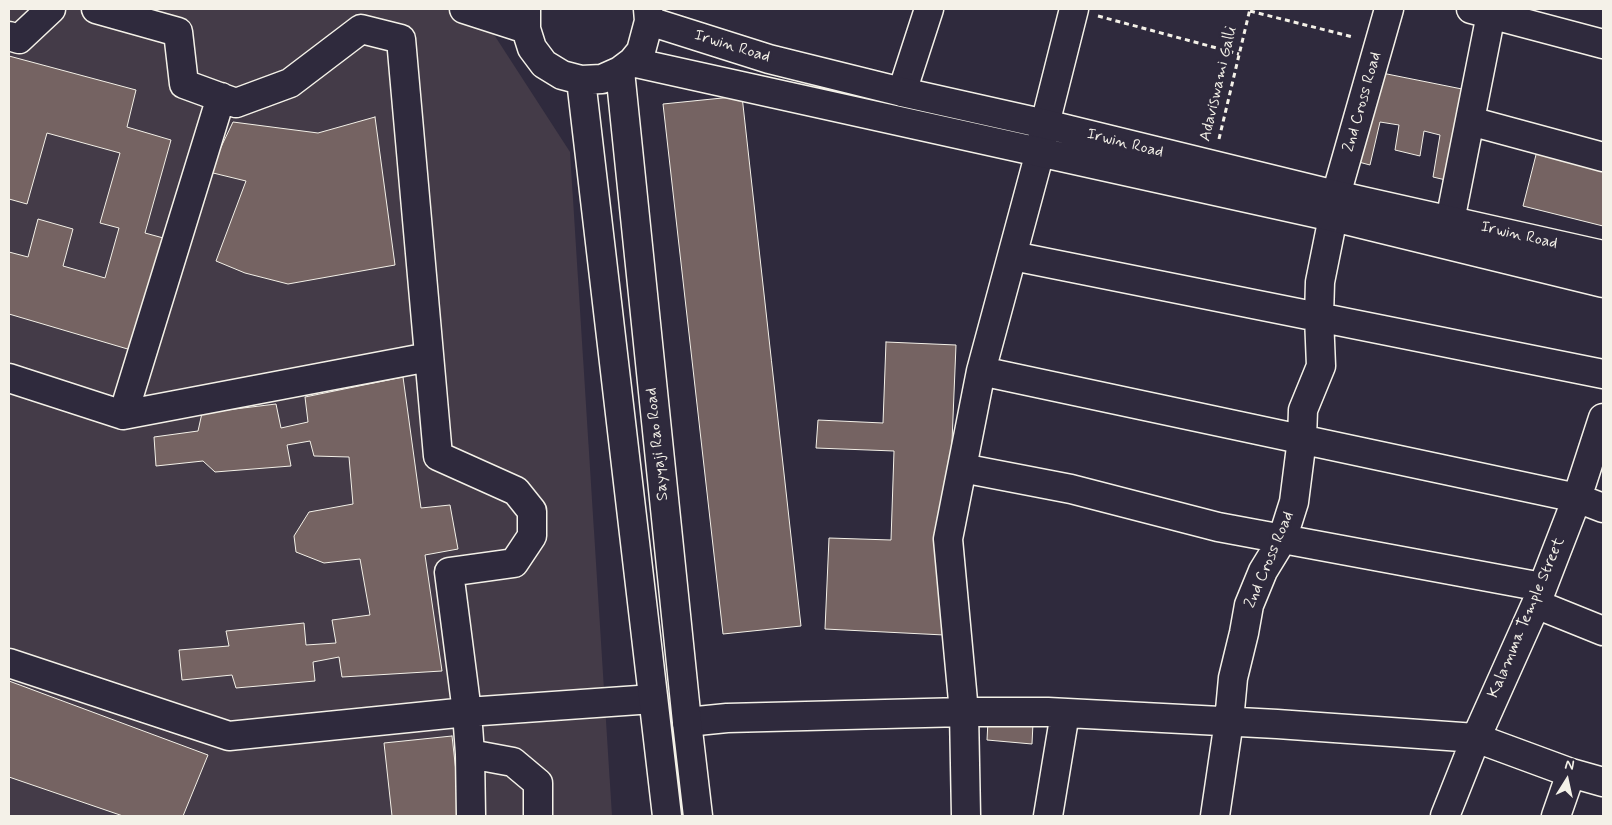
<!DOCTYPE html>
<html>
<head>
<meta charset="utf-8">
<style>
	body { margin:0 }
	#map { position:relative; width:1612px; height:825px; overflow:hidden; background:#2f2a3d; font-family:Mynerve,sans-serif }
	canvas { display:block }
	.frame { position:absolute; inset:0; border:10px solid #f4f1e8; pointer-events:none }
	.north { position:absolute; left:1542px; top:755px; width:50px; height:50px; -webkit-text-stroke:4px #2f2a3d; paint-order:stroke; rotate:10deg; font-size:14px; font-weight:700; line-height:20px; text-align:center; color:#f4f1e8 }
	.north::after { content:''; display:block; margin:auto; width:18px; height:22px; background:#f4f1e8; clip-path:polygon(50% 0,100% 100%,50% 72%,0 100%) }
</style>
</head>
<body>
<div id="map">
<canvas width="1612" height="825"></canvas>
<div class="frame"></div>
<div class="north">N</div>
</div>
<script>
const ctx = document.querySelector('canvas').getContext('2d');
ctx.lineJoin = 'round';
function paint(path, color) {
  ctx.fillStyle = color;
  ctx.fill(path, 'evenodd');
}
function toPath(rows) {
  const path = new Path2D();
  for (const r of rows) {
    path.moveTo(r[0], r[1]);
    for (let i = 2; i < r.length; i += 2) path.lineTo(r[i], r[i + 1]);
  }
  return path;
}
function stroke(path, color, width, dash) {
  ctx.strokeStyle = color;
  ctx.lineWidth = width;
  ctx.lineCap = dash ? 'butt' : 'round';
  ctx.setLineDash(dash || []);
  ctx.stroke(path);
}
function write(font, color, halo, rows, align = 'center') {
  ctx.font = font + ' Mynerve,sans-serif';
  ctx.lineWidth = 5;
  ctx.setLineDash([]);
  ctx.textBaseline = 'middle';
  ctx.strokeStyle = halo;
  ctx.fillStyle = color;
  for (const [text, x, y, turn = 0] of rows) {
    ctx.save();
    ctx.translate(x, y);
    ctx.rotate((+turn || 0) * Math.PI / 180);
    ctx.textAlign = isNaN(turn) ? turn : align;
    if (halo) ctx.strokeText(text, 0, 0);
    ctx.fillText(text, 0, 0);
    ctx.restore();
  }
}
const built = toPath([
	[9,9,466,9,480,13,570,152,612,816,9,816]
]);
const building = toPath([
	[9,56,136,90,127,127,171,140,145,233,167,239,131,350,9,314,9,252,28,257,38,219,73,229,63,266,105,278,119,228,100,223,120,153,47,133,27,204,9,199,9,56],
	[1377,72,1467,90,1450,181,1433,177,1440,135,1424,131,1420,156,1395,150,1399,125,1380,122,1370,165,1351,160,1377,72],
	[742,96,801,626,723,634,663,104,742,96],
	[375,117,395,265,288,284,245,273,216,261,246,181,209,172,233,122,318,133,375,117],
	[1539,143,1603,159,1603,226,1523,206,1539,143],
	[886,342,956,345,944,635,825,629,829,538,891,540,894,451,816,448,818,420,883,423,886,342],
	[403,377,421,508,450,505,458,549,425,555,442,671,342,677,339,657,313,662,315,681,236,688,232,675,182,680,179,650,229,646,226,631,304,623,306,645,336,643,332,620,370,615,360,559,324,563,296,552,294,536,309,512,353,504,349,457,314,456,310,441,287,445,291,466,215,472,203,461,156,466,154,437,198,431,202,413,276,404,281,428,308,422,305,397,403,377],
	[9,681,208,755,183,816,123,816,9,777,9,681],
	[988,721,1033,723,1032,744,987,740,988,721],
	[452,736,461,816,392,816,384,743,452,736]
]);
const path = toPath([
	[1250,11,1353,37],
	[1098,16,1239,54],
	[1219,139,1250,9]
]);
const minor = toPath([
	[96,9,178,32,184,84,236,103,290,83,361,29,401,39,438,456,516,491,532,511,532,536,514,563,449,572,467,712,653,699],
	[1471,9,1603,44],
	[9,36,19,39,51,9],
	[902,92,929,9],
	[221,97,123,415,429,357],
	[1470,121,1603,157],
	[1336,195,1389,9],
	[1450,221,1491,14],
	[1013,256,1603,374],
	[981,371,1577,498,1603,508],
	[9,378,123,415],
	[962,468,1071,489,1218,527,1542,587],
	[1536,604,1603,631],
	[9,663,229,736,467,712,470,754,471,816],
	[687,722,727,718,964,712,1048,712,1277,724,1476,738,1571,773,1603,782],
	[470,754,513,762,538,783,538,816],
	[966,816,964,712,948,539,981,371,1040,152,1045,124,1074,9],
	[1048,816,1065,713],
	[1215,816,1229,721,1233,678,1244,633,1249,605,1263,571,1282,540,1294,502,1302,439,1303,410,1321,366,1319,317,1320,282,1333,217],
	[1445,816,1476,738,1536,604,1577,498,1603,418],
	[1556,816,1571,773]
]);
const major = toPath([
	[464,9,526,29],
	[526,9,526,29,532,48,544,64,562,75,581,80,602,79,620,71,632,62,641,51,649,21,648,9],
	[649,21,769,59,902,92,1045,124,1336,195,1603,255],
	[632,62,1333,217,1603,283],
	[620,71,687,722,698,816],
	[581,80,667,816]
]);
const streetNames = [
	["Irwin Road",732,47,17],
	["Adaviswami Galli",1219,84,-77],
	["2nd Cross Road",1363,102,-74],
	["Irwin Road",1125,144,14],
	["Irwin Road",1519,236,13],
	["Sayyaji Rao Road",658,444,-96],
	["2nd Cross Road",1270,560,-67],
	["Kalamma Temple Street",1527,618,-67]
];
paint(built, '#443b48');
paint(building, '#756362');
stroke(building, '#f4f1e8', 1);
stroke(minor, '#f4f1e8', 31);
stroke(major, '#f4f1e8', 31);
stroke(path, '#f4f1e8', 3, [5, 4]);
stroke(minor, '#2f2a3d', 28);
stroke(major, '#2f2a3d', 28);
write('16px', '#f4f1e8', '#2f2a3d', streetNames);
</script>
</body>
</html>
